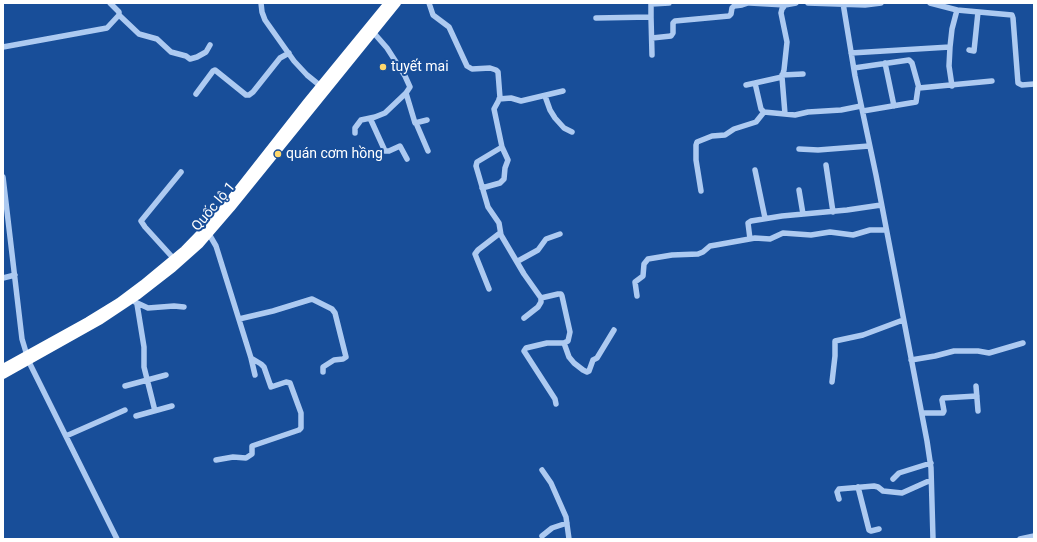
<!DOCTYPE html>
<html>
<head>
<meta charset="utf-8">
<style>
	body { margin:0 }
	#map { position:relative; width:1037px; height:542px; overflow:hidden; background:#184e99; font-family:Roboto,sans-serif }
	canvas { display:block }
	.frame { position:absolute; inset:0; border:4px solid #fff; pointer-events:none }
</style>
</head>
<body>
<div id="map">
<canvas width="1037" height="542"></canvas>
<div class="frame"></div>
</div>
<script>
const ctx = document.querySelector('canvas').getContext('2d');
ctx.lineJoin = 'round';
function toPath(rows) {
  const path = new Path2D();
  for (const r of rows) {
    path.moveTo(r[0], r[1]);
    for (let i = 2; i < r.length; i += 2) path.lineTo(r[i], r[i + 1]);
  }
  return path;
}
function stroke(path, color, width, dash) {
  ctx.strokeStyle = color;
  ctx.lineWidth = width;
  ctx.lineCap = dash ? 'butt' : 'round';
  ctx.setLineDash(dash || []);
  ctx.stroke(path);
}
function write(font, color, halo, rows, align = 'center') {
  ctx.font = font + ' Roboto,sans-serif';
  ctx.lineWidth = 4;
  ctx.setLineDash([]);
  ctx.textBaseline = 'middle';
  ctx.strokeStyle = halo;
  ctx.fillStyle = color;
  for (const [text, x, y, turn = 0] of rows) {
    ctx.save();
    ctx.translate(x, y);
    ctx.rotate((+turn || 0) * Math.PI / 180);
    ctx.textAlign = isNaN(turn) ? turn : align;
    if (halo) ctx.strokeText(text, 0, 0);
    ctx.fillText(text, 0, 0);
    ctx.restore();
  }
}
const minor = toPath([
	[261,3,262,12,265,20,294,61,307,75,323,88],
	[429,3,433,15,449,27,467,66,472,69,490,68,496,70,498,72,500,98,494,109,502,147,477,162,476,166,488,207,499,223,501,235,524,274,541,298,558,294,561,294,562,296,570,332,568,341,564,343,547,343,526,348,524,351,555,399,556,404],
	[750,3,785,5],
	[808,3,865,5,881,3],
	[843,3,855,76,876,175,927,441,931,468,933,539],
	[930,3,957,10,1012,15,1013,18,1018,83,1022,85,1034,84],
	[652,4,669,3],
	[119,15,139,34,157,39,171,52,186,56,190,59,197,57,206,52,210,45],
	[651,17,652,55],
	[596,18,651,17,651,3],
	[652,38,671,36,673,33,673,23,675,21,729,16,731,14,732,8,734,6,742,5,748,3],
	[3,47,107,28,119,15,119,12,110,3],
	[969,50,974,51,978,12],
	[851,53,950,47],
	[885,63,894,106],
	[854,68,909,60,912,63,919,88,992,81],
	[782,75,803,74],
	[755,83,761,109,764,112],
	[746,85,782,77],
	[952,86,949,66,950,47,952,29,957,10],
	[406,93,415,123,427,120],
	[196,94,213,71,215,70,246,95,249,95,253,92,280,58,289,53],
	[545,96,550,110,555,118,564,128,572,132],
	[499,99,511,98,521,101,563,91],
	[863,111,916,102,918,88],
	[785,114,782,77,784,70,787,42,781,13,782,9,785,5,796,3],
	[370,118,385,151,389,151,400,146,407,159],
	[416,123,428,151],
	[355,133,355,128,361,120,375,117,385,113,406,93,410,87,405,76,387,48,373,32],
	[799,149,818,150,869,146],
	[826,165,833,212],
	[755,170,765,218],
	[3,177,22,339,29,362,117,539],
	[482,188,500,183,504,179,505,168,508,160,502,147],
	[799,190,803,214],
	[701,191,696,160,696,145,697,142,712,136,725,135,734,129,756,122,764,112,795,115,808,112,841,110,861,106],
	[209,234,216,246,251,358,261,364,264,367,271,387,286,382,290,383,301,413,301,428,299,430,252,446,252,454,246,458,233,457,216,460],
	[750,239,748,223,751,221,782,216,847,210,881,205],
	[174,259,145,227,141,221,181,172],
	[518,261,538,250,546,239,560,234],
	[3,278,15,275],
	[489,289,475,254,478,250,500,233],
	[637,296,635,282,643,276,644,264,648,259,672,255,698,254,703,252,710,246,716,245,755,238,770,239,783,233,811,235,830,232,853,235,870,230,886,230],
	[135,302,148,308,174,306,184,307],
	[137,304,144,347,144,367,155,411],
	[524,318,538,307,541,302,541,298],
	[239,319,273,311,312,299,332,309,335,313,346,357,343,359,334,360,323,367,323,372],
	[564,343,569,357,574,363,583,370,587,372,589,371,593,360,597,358,614,330],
	[251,358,255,375],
	[911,360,935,356,954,351,978,351,989,353,1023,343],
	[832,382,835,356,835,341,863,335,903,320],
	[125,386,166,375],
	[976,386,978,411],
	[922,413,943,413,944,411,942,400,943,398,977,396],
	[136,416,172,406],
	[66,436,125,410],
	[542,470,551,483,566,517,569,539],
	[893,479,899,473,931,463],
	[858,487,869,530,871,531,879,529],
	[839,499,837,492,839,489,874,486,878,487,883,491,902,493,931,480],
	[542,536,552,528,567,523],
	[1020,539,1034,536]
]);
const highway = toPath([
	[3,368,88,321,119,302,143,284,184,250,219,214,307,102,388,3],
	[3,375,101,320,137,296,173,268,200,244,231,208,397,3]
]);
const markers = [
	[383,67,4,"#ffd86d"],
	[278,154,4,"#ffd86d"]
];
const poiNames = [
	["tuyết mai",391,67],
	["quán cơm hồng",286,154]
];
const streetNames = [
	["Quốc lộ 1",214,207,-50]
];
stroke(minor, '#adcaf1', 5.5);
stroke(highway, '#fff', 8);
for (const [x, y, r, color] of markers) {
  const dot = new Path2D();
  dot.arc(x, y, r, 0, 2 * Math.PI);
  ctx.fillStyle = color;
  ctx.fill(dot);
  stroke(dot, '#184e99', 1.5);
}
write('14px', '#fff', '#184e99', poiNames, 'left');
write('14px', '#fff', '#184e99', streetNames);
</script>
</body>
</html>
